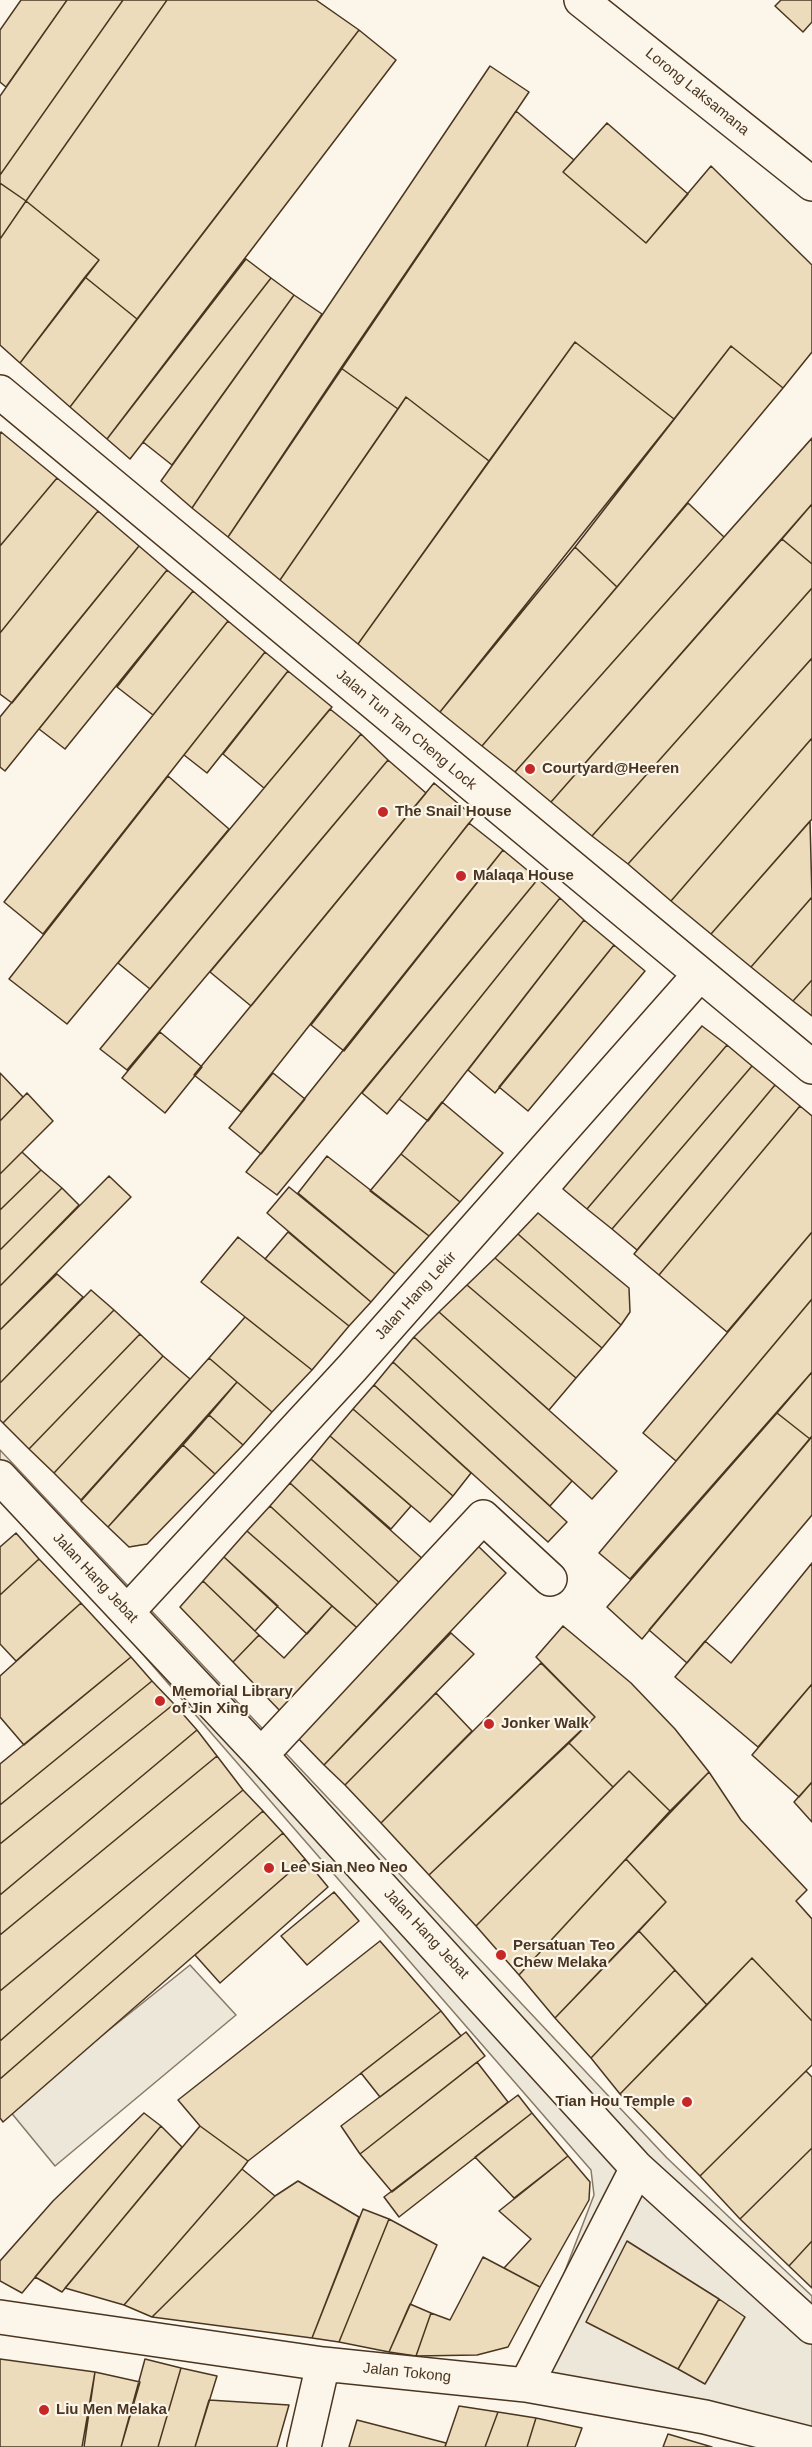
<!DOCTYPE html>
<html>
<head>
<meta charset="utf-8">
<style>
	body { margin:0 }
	canvas { display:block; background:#fbf6e9 }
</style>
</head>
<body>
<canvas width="812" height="2447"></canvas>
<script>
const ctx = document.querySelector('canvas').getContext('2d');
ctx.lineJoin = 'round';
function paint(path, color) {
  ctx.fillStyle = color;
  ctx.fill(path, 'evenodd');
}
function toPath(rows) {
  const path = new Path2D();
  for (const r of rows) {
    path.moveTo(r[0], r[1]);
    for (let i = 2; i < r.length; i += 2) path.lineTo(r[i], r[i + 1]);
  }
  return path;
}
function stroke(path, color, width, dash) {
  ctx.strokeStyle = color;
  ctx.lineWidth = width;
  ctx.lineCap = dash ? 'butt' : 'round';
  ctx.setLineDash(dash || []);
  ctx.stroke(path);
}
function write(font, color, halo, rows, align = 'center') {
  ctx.font = font + ' Arial,sans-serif';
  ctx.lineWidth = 4.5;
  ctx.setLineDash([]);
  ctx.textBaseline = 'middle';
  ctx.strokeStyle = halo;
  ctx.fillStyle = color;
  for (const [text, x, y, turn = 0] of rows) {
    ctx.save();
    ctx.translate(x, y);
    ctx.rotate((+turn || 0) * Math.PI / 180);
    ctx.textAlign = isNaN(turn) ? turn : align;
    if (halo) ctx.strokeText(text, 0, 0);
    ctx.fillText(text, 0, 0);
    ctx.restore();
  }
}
const parking = toPath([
	[0,1450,667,2158,812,2296,812,2447,530,2378,534,2352,594,2195,591,2170,113,1620,0,1499,0,1450],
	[190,1965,236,2015,55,2166,9,2110,190,1965]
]);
const building = toPath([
	[21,0,67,0,6,87,0,82,0,30,21,0],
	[67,0,123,0,0,175,0,96,67,0],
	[123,0,167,0,26,201,0,183,0,175,123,0],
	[167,0,316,0,359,30,137,319,85,277,99,260,26,201,167,0],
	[781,0,812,0,812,22,803,32,775,6,781,0],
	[359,30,396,60,107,439,70,407,359,30],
	[490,66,529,92,228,537,192,508,490,66],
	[516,111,574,160,563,172,646,243,711,166,812,265,812,352,783,388,731,346,674,419,575,342,489,461,406,397,398,409,341,368,516,111],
	[607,123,688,194,646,243,563,172,607,123],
	[0,183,26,201,0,239,0,183],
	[26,201,99,260,20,363,0,345,0,239,26,201],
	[246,259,271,278,130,459,107,439,246,259],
	[85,277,137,319,70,407,20,363,85,277],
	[271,278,294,295,172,465,143,442,271,278],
	[294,295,322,314,192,508,161,481,294,295],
	[575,342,674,419,440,712,358,644,575,342],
	[731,346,783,388,617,587,575,547,731,346],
	[341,368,398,409,280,580,228,537,341,368],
	[406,397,489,461,358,644,280,580,406,397],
	[1,432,57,478,0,546,0,434,1,432],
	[812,438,812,504,551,802,515,772,812,438],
	[57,478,98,511,0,633,0,546,57,478],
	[688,503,724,537,515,772,482,746,688,503],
	[812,504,812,564,782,539,812,504],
	[98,511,139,546,12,703,0,694,0,633,98,511],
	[782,539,812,564,812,588,592,836,551,802,782,539],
	[139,546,167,570,5,771,0,767,0,717,139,546],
	[575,547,617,587,482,746,440,712,575,547],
	[167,570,193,591,65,749,39,729,167,570],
	[812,588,812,658,628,864,592,836,812,588],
	[193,591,228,621,153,715,117,687,193,591],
	[228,621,265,652,43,934,4,902,228,621],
	[265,652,288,671,207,773,184,755,265,652],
	[812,658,812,738,671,901,628,864,812,658],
	[288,671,332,707,264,788,223,754,288,671],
	[330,709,361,734,150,989,118,963,330,709],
	[361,734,388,760,127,1070,100,1049,361,734],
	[812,738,812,819,711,934,671,901,812,738],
	[388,760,426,793,251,1006,210,972,388,760],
	[168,776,229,829,67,1024,9,979,168,776],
	[434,783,474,817,241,1112,194,1075,434,783],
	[810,821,812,897,751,967,711,934,810,821],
	[469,823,503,850,344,1051,311,1025,469,823],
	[503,850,538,879,277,1195,246,1172,503,850],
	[538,879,560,898,387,1114,362,1093,538,879],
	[812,897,812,980,793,1001,751,967,812,897],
	[560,898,584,920,428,1121,399,1099,560,898],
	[584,920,614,945,495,1093,468,1070,584,920],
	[614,945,645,971,528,1111,499,1087,614,945],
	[812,980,812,1016,793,1001,812,980],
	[702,1026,727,1045,587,1209,563,1189,702,1026],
	[160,1032,202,1067,165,1113,122,1078,160,1032],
	[727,1045,752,1066,612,1229,587,1209,727,1045],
	[752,1066,775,1085,637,1250,612,1229,752,1066],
	[0,1073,23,1097,0,1121,0,1073],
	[273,1073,305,1099,261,1154,229,1128,273,1073],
	[775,1085,800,1106,659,1275,634,1254,775,1085],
	[27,1093,53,1121,0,1174,0,1121,27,1093],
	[442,1102,503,1153,460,1202,401,1154,442,1102],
	[800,1106,812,1116,812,1232,727,1332,659,1275,800,1106],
	[22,1152,41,1170,0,1210,0,1174,22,1152],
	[401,1154,460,1202,429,1236,370,1191,401,1154],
	[327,1156,429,1236,395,1274,298,1193,327,1156],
	[41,1170,62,1188,0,1250,0,1210,41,1170],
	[109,1176,131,1197,0,1330,0,1286,109,1176],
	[289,1187,395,1274,371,1302,267,1213,289,1187],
	[62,1188,79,1205,0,1286,0,1250,62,1188],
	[538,1213,629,1288,630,1312,621,1325,518,1234,538,1213],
	[288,1232,371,1302,349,1326,265,1259,288,1232],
	[812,1232,812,1299,676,1461,643,1433,812,1232],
	[518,1234,621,1325,602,1348,495,1258,518,1234],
	[238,1237,349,1326,312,1370,201,1282,238,1237],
	[495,1258,602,1348,576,1378,467,1285,495,1258],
	[57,1274,83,1297,0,1383,0,1330,57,1274],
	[467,1285,576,1378,549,1410,439,1312,467,1285],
	[91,1290,114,1310,3,1423,0,1420,0,1383,91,1290],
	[812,1299,812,1372,630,1579,599,1553,812,1299],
	[114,1310,140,1334,29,1449,3,1423,114,1310],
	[439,1312,617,1471,592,1499,414,1337,439,1312],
	[245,1317,312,1370,272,1412,209,1358,245,1317],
	[140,1334,163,1356,54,1473,29,1449,140,1334],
	[414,1337,572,1481,550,1506,393,1362,414,1337],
	[163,1356,190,1379,81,1500,54,1473,163,1356],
	[209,1358,237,1382,108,1527,81,1501,209,1358],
	[393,1362,567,1522,548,1542,374,1385,393,1362],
	[812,1372,812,1436,810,1439,777,1413,812,1372],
	[237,1382,272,1412,243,1445,209,1415,237,1382],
	[374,1385,471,1473,453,1496,353,1409,374,1385],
	[353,1409,453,1496,430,1522,330,1436,353,1409],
	[777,1413,810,1439,642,1639,607,1607,777,1413],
	[209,1415,243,1445,215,1474,183,1445,209,1415],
	[330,1436,411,1506,391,1529,311,1459,330,1436],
	[812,1436,812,1515,687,1663,649,1630,812,1436],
	[183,1445,215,1474,147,1544,129,1547,108,1527,183,1445],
	[311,1459,425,1561,403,1586,290,1483,311,1459],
	[290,1483,403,1586,383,1610,270,1506,290,1483],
	[270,1506,383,1610,363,1633,247,1531,270,1506],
	[247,1531,332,1606,307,1634,224,1557,247,1531],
	[16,1533,39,1559,0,1595,0,1547,16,1533],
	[477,1545,506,1573,324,1765,295,1735,477,1545],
	[224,1557,278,1606,255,1631,203,1581,224,1557],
	[39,1559,81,1603,16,1661,0,1644,0,1595,39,1559],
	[812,1563,812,1684,758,1747,675,1677,705,1641,731,1663,812,1563],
	[203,1581,259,1635,233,1662,180,1607,203,1581],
	[81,1603,131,1657,24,1745,0,1717,0,1676,81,1603],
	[332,1606,363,1633,283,1714,233,1662,259,1635,284,1658,332,1606],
	[563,1626,631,1683,675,1729,709,1772,670,1811,629,1771,613,1787,569,1743,595,1717,536,1657,563,1626],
	[451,1633,474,1654,345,1785,324,1765,451,1633],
	[131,1657,152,1681,0,1805,0,1764,131,1657],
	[541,1663,595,1717,429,1875,381,1823,541,1663],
	[152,1681,174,1704,0,1844,0,1805,152,1681],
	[812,1684,812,1782,799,1797,752,1755,812,1684],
	[436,1693,472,1731,381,1823,345,1785,436,1693],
	[174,1704,197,1730,0,1895,0,1844,174,1704],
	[197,1730,217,1756,0,1935,0,1895,197,1730],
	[569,1743,613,1787,476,1926,429,1875,569,1743],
	[217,1756,243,1790,0,1991,0,1935,217,1756],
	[629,1771,670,1811,519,1975,476,1926,629,1771],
	[709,1772,741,1820,807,1890,796,1901,812,1919,812,2021,752,1958,707,2005,639,1931,666,1902,626,1859,709,1772],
	[812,1782,812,1822,794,1802,812,1782],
	[243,1790,263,1811,0,2041,0,1991,243,1790],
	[263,1811,283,1833,0,2079,0,2041,263,1811],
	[283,1833,305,1859,3,2122,0,2118,0,2079,283,1833],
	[305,1859,328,1887,220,1983,195,1955,305,1859],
	[626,1859,666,1902,555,2018,519,1975,626,1859],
	[334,1892,359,1921,307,1965,281,1936,334,1892],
	[639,1931,675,1970,591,2058,555,2018,639,1931],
	[380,1941,441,2011,248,2161,200,2126,178,2100,380,1941],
	[752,1958,812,2021,812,2065,700,2176,620,2094,752,1958],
	[675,1970,707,2005,620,2094,591,2058,675,1970],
	[441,2011,461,2036,380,2097,361,2073,441,2011],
	[466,2032,485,2056,360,2154,341,2126,466,2032],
	[477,2062,508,2102,392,2192,360,2154,477,2062],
	[806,2071,812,2077,812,2148,740,2219,700,2176,806,2071],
	[518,2095,532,2113,399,2217,384,2197,518,2095],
	[144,2113,161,2126,22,2293,0,2281,0,2261,53,2201,144,2113],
	[532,2113,568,2156,514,2198,475,2157,532,2113],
	[161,2126,182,2147,62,2292,35,2277,161,2126],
	[200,2126,248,2161,242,2169,124,2305,65,2288,200,2126],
	[812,2148,812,2241,789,2266,740,2219,812,2148],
	[568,2156,590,2182,589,2200,540,2287,504,2268,531,2239,499,2211,568,2156],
	[242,2169,275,2196,152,2317,124,2305,242,2169],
	[298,2181,359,2217,312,2338,152,2317,275,2196,298,2181],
	[363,2209,389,2219,339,2342,312,2338,363,2209],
	[389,2219,437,2245,389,2352,339,2342,389,2219],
	[627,2241,719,2299,678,2369,586,2322,627,2241],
	[812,2241,812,2288,789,2266,812,2241],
	[483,2257,540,2287,508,2347,477,2355,416,2356,431,2313,450,2320,483,2257],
	[719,2299,745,2317,705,2384,678,2369,719,2299],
	[410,2304,431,2313,416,2356,389,2352,410,2304],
	[0,2359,95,2372,82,2447,0,2447,0,2359],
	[145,2359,181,2368,158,2447,121,2447,145,2359],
	[181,2368,217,2376,195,2447,158,2447,181,2368],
	[95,2372,140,2382,121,2447,84,2447,95,2372],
	[209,2400,289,2405,277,2447,195,2447,209,2400],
	[459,2406,498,2412,485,2447,445,2447,459,2406],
	[498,2412,536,2418,527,2447,485,2447,498,2412],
	[536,2418,582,2428,575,2447,527,2447,536,2418],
	[357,2420,446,2443,445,2447,349,2447,357,2420],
	[668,2434,712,2447,663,2447,668,2434]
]);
const minor = toPath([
	[581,0,812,184],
	[0,392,812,1067],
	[0,1477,261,1755,637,2168,812,2327],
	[127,1612,352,1368,700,974],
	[261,1755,483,1517,550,1579],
	[0,2317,323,2364,526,2385,705,2417,812,2444],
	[526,2385,637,2168],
	[304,2447,323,2364]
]);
const markers = [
	[530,769,6,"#c62828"],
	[383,812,6,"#c62828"],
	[461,876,6,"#c62828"],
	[160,1701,6,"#c62828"],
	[489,1724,6,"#c62828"],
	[269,1868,6,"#c62828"],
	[501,1955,6,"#c62828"],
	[687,2102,6,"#c62828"],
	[44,2410,6,"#c62828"]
];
const streetNames = [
	["Lorong Laksamana",697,92,39],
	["Jalan Tun Tan Cheng Lock",406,730,40],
	["Jalan Hang Lekir",416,1296,-48],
	["Jalan Hang Jebat",95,1578,47],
	["Jalan Hang Jebat",426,1934,47],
	["Jalan Tokong",407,2373,6]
];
const poiNames = [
	["Courtyard@Heeren",542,769],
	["The Snail House",395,812],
	["Malaqa House",473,876],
	["Memorial Library",172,1692],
	["of Jin Xing",172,1709],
	["Jonker Walk",501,1724],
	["Lee Sian Neo Neo",281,1868],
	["Persatuan Teo",513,1946],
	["Chew Melaka",513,1963],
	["Tian Hou Temple",675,2102,"right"],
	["Liu Men Melaka",56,2410]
];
paint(parking, '#ede7d9');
stroke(parking, '#887966', 1.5);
paint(building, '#ecdcbc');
stroke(building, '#4a3520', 1.5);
stroke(minor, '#4a3520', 36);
stroke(minor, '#fbf6e9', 33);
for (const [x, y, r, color] of markers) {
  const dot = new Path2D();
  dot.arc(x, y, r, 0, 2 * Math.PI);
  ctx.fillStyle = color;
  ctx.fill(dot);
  stroke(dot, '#fbf6e9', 2);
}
write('15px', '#4a3520', '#fbf6e9', streetNames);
write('bold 15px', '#4a3520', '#fbf6e9', poiNames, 'left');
</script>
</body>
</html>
